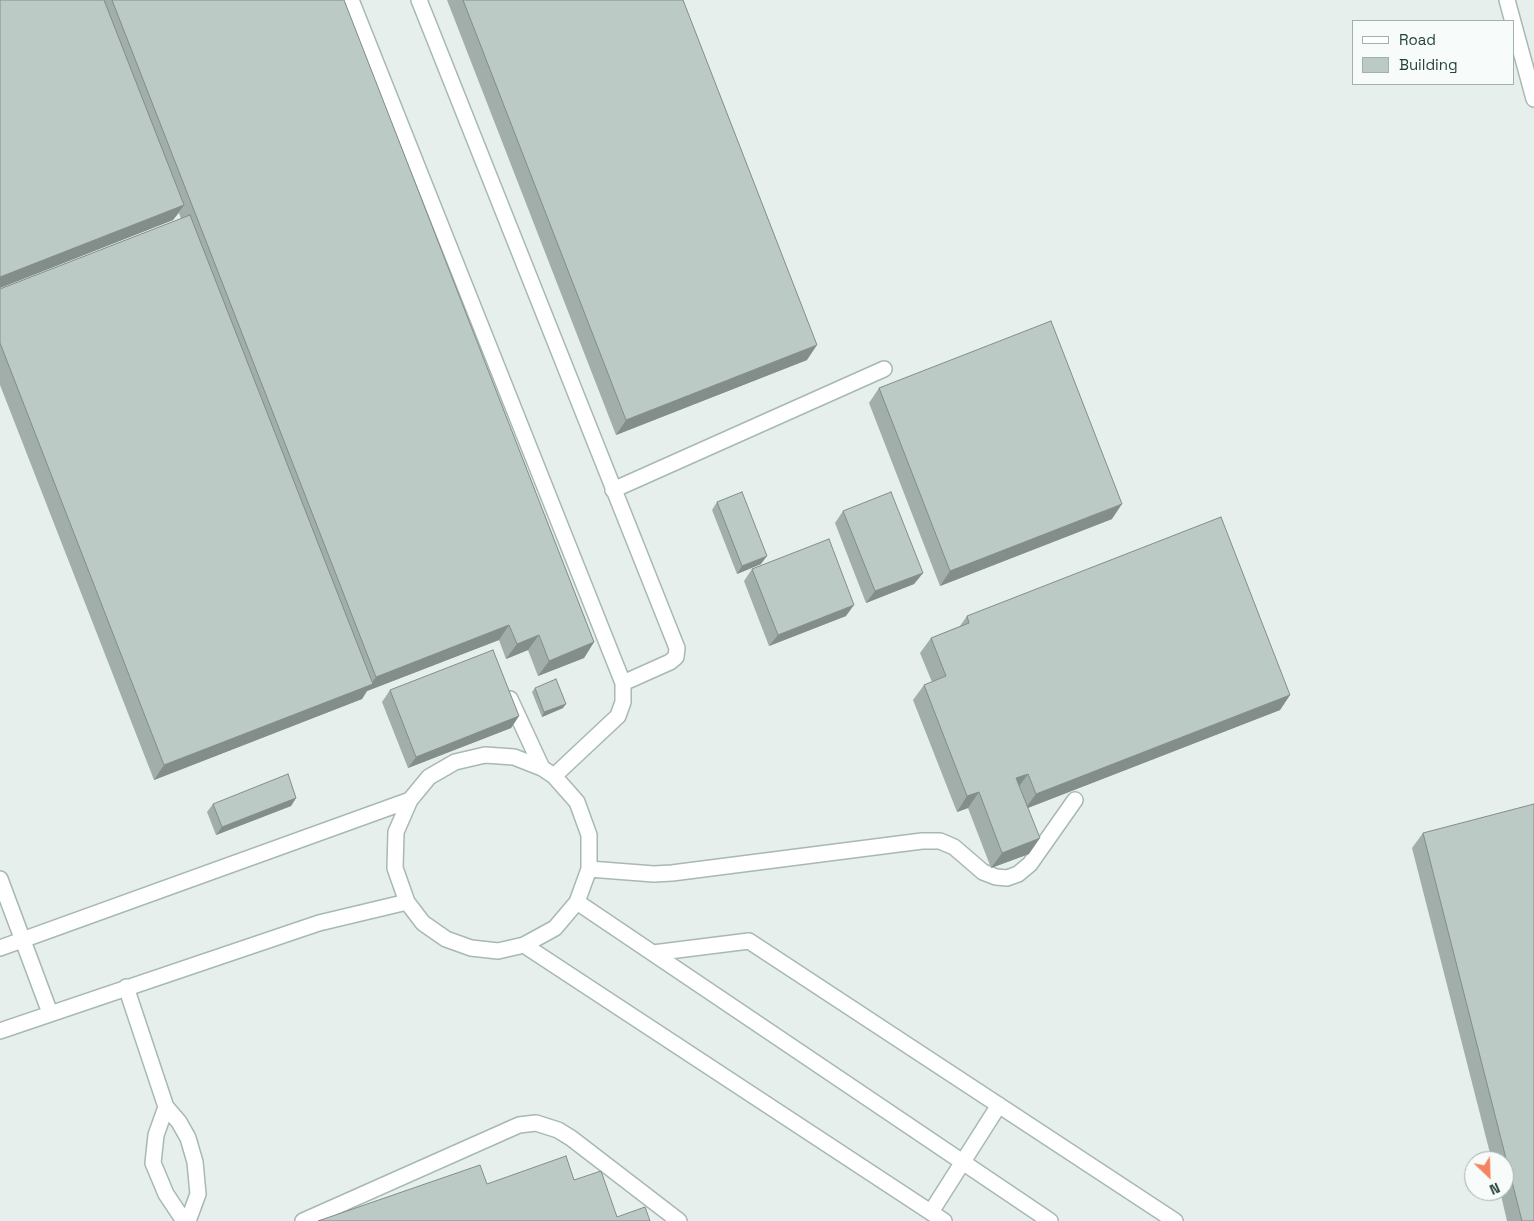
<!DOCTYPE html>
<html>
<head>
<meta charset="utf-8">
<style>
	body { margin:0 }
	#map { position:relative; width:1534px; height:1221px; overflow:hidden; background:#e6efeb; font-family:"Space Grotesk",sans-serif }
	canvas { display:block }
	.legend { position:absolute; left:1352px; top:20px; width:162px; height:65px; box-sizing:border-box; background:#f7fbf9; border:1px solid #a3b1ad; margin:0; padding:6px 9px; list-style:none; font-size:15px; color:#24423a }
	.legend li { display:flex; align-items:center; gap:10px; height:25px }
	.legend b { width:25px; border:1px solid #a3b1ad }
	.north { position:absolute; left:1464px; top:1151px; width:50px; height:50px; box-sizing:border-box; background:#f7fbf9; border:1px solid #a3b1ad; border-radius:50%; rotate:156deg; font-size:14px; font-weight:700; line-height:20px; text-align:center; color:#24423a }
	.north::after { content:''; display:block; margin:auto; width:18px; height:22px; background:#f4845f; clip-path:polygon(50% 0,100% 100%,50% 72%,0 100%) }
</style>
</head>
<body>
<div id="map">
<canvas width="1534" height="1221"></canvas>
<ul class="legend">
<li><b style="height:6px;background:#fff"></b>Road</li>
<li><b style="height:14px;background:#bbcac4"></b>Building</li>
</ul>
<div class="north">N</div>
</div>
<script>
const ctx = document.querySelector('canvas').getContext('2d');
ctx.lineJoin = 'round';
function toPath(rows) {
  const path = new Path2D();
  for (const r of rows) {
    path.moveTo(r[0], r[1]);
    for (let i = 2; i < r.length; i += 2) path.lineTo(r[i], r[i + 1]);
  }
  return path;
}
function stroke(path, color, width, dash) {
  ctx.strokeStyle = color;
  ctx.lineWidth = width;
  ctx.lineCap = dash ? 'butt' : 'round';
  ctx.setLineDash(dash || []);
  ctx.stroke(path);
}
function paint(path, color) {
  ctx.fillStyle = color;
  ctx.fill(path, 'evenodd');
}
const minor = toPath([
	[351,0,623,683,623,702,618,716,554,776],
	[419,0,677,648,676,657,670,662,623,683],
	[1507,0,1534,99],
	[613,490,884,369],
	[510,699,542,768],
	[589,869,654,874,672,873,922,841,940,841,954,847,983,872,996,877,1007,878,1018,874,1030,864,1075,800],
	[0,879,50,1013],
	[577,902,1050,1221],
	[524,945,555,928,577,902,589,869,589,835,577,802,554,776,542,768,514,757,485,755,455,762,429,777,410,800,396,832,395,868,407,902,423,923,446,939,471,948,498,951,524,945,944,1221],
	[0,948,410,800],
	[653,953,749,941,1175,1221],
	[126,987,166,1107,179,1122,188,1138,195,1162,198,1194,188,1221],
	[0,1031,319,923,407,902],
	[166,1107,156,1135,153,1163,166,1194,184,1221],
	[931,1212,999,1105],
	[303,1221,519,1125,536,1123,558,1130,571,1138,679,1221]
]);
const wall = toPath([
	[0,0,344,0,594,642,584,658,538,676,528,650,506,659,499,640,367,691,362,699,154,780,0,385,0,289,181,219,179,213,173,220,0,288],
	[447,0,683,0,807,360,616,435],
	[879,388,1112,519,940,586,869,403],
	[717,502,761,564,737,574,712,510],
	[843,511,923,573,914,584,866,603,835,523],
	[752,569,846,616,769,646,744,581],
	[967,616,1290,695,1280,710,1028,808,1029,854,991,868,968,808,957,812,913,700,924,685,932,682,920,653,931,638,960,626],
	[535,688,563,708,542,717,532,692],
	[390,690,519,716,511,728,408,768,382,702],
	[296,798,291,806,216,835,207,812,213,804],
	[1423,833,1534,1221,1507,1221,1500,1191,1504,1191,1504,1161,1492,1161,1412,848]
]);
const shadedWall = toPath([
	[184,205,173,220,0,288,0,277],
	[817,345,807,360,616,435,626,420],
	[1122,504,1112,519,940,586,950,571],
	[767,556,761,564,737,574,742,566],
	[923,573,914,584,866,603,875,591],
	[854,605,846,616,769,646,778,635],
	[509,625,499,640,367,691,362,699,154,780,164,765,371,684,376,677],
	[539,635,528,650,506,659,517,644],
	[594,642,584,658,538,676,549,661],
	[1290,695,1280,710,1025,809,1036,794],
	[566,704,563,708,542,717,544,712],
	[519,716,511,728,408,768,416,757],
	[1028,774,1017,789,1016,778],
	[979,792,968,808,957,812,967,796],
	[296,798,291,806,216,835,222,827],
	[1040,838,1029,854,991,868,1002,853]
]);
const building = toPath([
	[0,0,104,0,184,205,0,277,0,0],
	[112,0,344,0,594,642,549,661,539,635,517,644,509,625,376,677,112,0],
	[463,0,683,0,817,345,626,420,463,0],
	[190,215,373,684,164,765,0,343,0,289,190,215],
	[1051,321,1122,504,950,571,879,388,1051,321],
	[742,492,767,556,742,566,717,502,742,492],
	[891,492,923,573,875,591,843,511,891,492],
	[1221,517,1290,695,1036,794,1028,774,1016,778,1040,838,1002,853,979,792,967,796,924,685,946,676,931,638,969,623,967,616,1221,517],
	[829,539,854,605,778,635,752,569,829,539],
	[493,650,519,716,416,757,390,690,493,650],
	[556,679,566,704,544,712,535,688,556,679],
	[288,774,296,798,222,827,213,804,288,774],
	[1534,804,1534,1221,1522,1221,1423,833,1534,804],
	[566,1156,574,1180,601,1171,617,1217,645,1207,650,1221,318,1221,480,1165,487,1184,566,1156]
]);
stroke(minor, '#a8b8b2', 18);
stroke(minor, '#fff', 15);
paint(wall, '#a1aea9');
paint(shadedWall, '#838d89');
paint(building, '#bbcac4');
stroke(building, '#838d89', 1);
</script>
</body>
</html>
